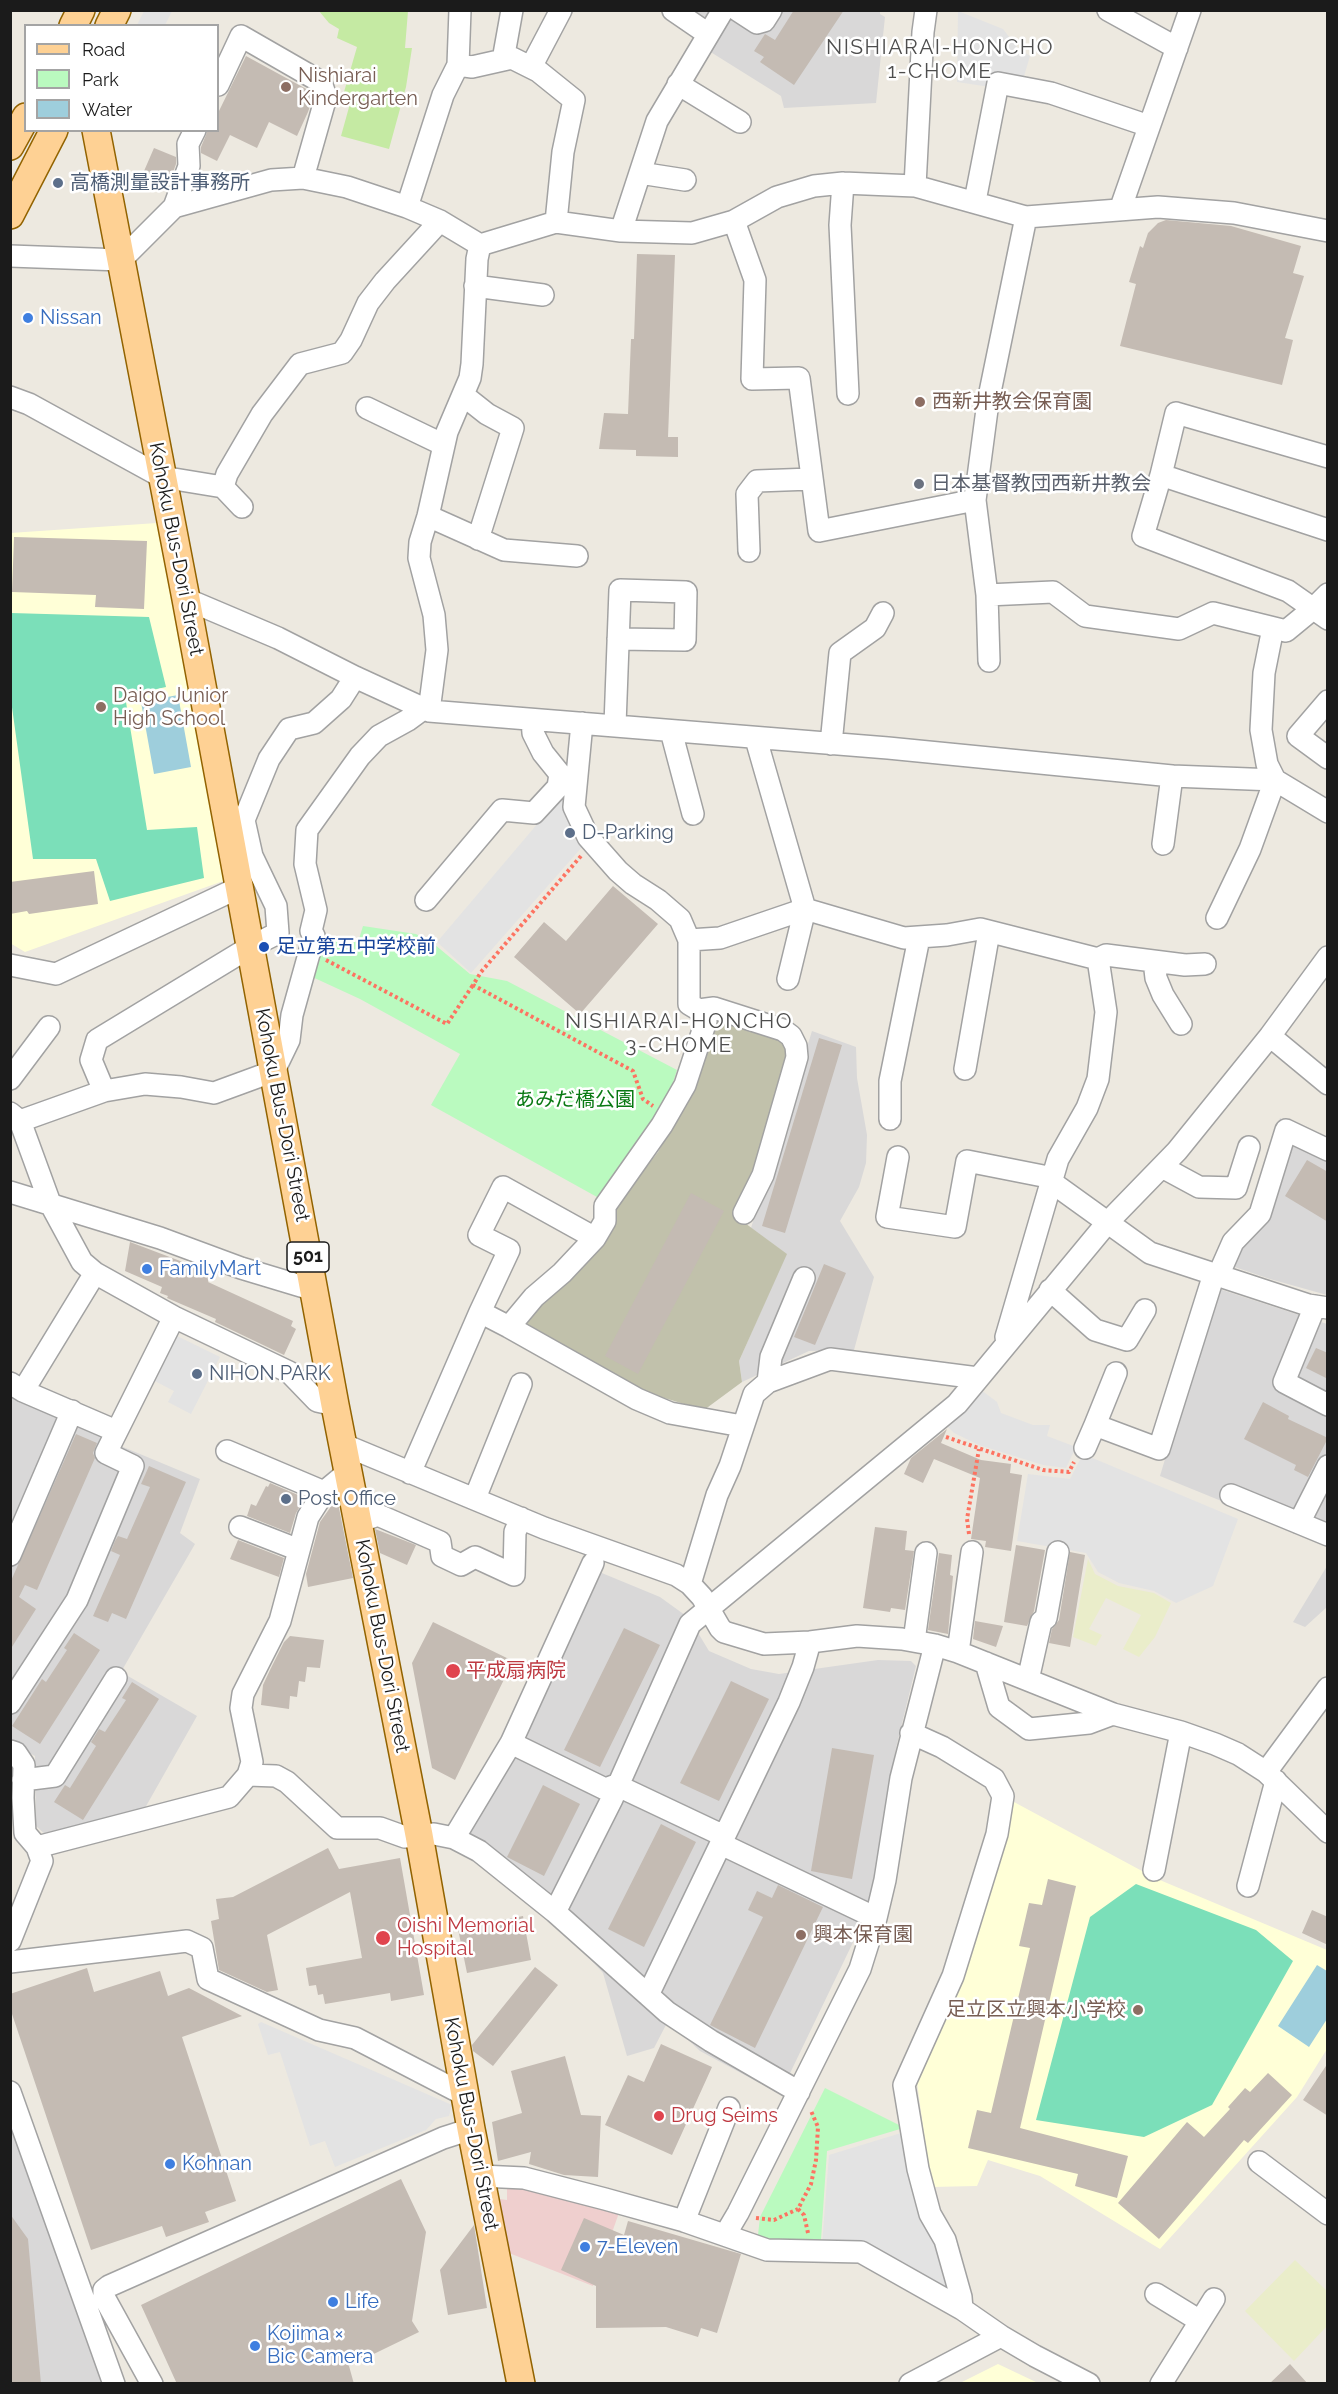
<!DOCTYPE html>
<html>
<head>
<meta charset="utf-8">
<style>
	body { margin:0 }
	#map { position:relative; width:1338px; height:2394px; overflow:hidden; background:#ede9e0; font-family:Raleway,sans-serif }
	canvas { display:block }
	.frame { position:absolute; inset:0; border:12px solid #1b1b1b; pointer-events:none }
	.legend { position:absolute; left:24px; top:24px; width:195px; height:108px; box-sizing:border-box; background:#fff; border:2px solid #a4a4a4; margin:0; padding:8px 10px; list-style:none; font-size:18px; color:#1b1b1b }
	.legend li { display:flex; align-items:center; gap:12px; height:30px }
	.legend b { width:30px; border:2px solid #a4a4a4 }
</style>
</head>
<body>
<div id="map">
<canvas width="1338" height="2394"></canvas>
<div class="frame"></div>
<ul class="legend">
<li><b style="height:8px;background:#fed194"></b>Road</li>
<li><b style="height:16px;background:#bafabf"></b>Park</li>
<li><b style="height:16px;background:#9ecedc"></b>Water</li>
</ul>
</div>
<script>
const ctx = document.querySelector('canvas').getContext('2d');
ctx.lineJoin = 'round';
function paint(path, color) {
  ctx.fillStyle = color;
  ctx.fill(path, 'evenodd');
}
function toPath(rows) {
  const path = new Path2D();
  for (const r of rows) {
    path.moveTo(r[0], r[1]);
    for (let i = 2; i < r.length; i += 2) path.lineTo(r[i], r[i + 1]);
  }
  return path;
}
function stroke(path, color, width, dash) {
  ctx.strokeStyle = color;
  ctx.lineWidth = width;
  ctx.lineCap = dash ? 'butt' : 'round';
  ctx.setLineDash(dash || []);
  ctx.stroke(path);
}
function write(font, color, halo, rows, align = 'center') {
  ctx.font = font + ' Raleway,"Noto Sans JP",sans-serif';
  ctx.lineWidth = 5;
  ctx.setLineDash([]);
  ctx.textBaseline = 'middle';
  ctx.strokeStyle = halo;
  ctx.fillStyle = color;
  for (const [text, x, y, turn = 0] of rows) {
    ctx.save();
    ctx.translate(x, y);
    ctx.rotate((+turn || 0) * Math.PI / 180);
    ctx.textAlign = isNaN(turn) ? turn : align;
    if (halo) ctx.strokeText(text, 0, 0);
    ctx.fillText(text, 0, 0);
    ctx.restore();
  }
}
const residential = toPath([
	[665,11,880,11,880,14,885,17,876,103,784,108,781,96,709,51],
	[812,1031,856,1047,857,1078,867,1135,866,1163,859,1187,840,1221,874,1277,854,1350,809,1351,742,1382,739,1361,786,1254,751,1228],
	[1280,1118,1327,1142,1327,1295,1270,1279,1217,1261,1251,1213],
	[1216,1288,1327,1324,1327,1544,1160,1476],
	[10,1393,106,1433,104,1439,200,1479,180,1533,195,1544,121,1672,197,1716,145,1808,47,1836,36,1826,35,1756,11,1743],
	[580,1564,660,1597,689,1618,709,1651,751,1669,779,1674,878,1660,911,1661,916,1666,896,1748,870,1907,780,2094,700,2051,668,2021,654,2048,627,2056,603,1973,579,1947,494,1875,449,1846,458,1809,516,1712],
	[1327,1566,1327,1607,1305,1627,1293,1622],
	[11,2116,103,2383,11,2383]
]);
const commercial = toPath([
	[507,2187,527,2188,620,2210,593,2286,509,2253,500,2199,507,2200]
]);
const education = toPath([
	[157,523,226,880,25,952,10,943,10,533],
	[1014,1802,1155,1878,1327,1950,1327,2049,1297,2097,1160,2249,1040,2176,988,2160,977,2186,931,2187,917,2082,966,1970,1007,1840],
	[998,2364,1038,2383,958,2384]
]);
const construction = toPath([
	[716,1019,785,1039,790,1048,754,1178,734,1215,787,1254,739,1361,742,1382,704,1410,638,1390,526,1325,537,1308,592,1255,615,1224,613,1210,658,1152,686,1103]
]);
const farmland = toPath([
	[1088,1559,1095,1574,1118,1586,1154,1593,1171,1603,1155,1637,1139,1657,1123,1649,1141,1615,1106,1598,1089,1629,1102,1635,1096,1646,1073,1637],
	[1295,2260,1327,2291,1328,2325,1294,2361,1245,2311]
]);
const grass = toPath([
	[319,11,408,11,405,48,412,48,406,87,389,149,341,136,351,100,344,92,357,47,337,38,339,29,329,23]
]);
const park = toPath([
	[363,926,416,934,434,944,470,974,507,981,677,1070,670,1092,619,1170,597,1197,431,1105,460,1054,360,999,308,975,319,935,358,942],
	[825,2088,899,2125,900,2129,827,2151,821,2240,770,2240,758,2235,760,2217]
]);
const pitch = toPath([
	[11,613,149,617,166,687,125,696,147,830,197,827,204,878,110,901,96,859,33,859,11,700],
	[1136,1884,1256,1930,1293,1961,1212,2105,1144,2137,1036,2120,1090,1917]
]);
const parking = toPath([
	[144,11,144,10,172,11,165,25,137,25],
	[958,11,1003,29,1017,47,1030,56,1022,83,990,87,957,82],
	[567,789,583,846,471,973,437,942],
	[173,1334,220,1357,191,1414,168,1402,174,1391,151,1379],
	[981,1390,997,1402,1001,1413,1033,1425,1050,1425,1047,1436,1076,1447,1066,1468,1043,1465,979,1445,954,1433,946,1425],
	[1083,1454,1238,1519,1213,1586,1176,1603,1154,1591,1119,1583,1098,1572,1086,1553,1017,1541,1028,1474,1070,1479],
	[261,2022,452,2105,449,2116,436,2119,426,2130,335,2167,325,2141,310,2146,280,2052,268,2055,258,2024],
	[901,2133,906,2169,920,2217,938,2240,951,2292,822,2245,829,2155]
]);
const water = toPath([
	[178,695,191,767,154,774,141,702],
	[1317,1965,1327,1971,1327,2019,1309,2047,1278,2026]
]);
const building = toPath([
	[794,10,844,10,794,85,760,62,764,57,754,51,765,34,775,40],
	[246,56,310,91,313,97,308,112,297,136,269,122,257,148,230,135,217,161,201,153,201,147,208,130,218,130,218,113],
	[154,148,176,157,176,164,167,189,141,178],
	[1166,220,1231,226,1301,246,1293,273,1304,276,1285,338,1293,340,1282,385,1120,346,1136,284,1129,282,1140,246,1143,248,1148,233,1158,223],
	[637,254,675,255,668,437,678,437,678,457,636,456,636,450,599,449,604,413,628,414,631,339,634,339],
	[14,537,147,541,144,609,95,607,96,595,12,592],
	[94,871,98,904,29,914,27,911,10,914,10,882],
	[613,886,658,924,580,1014,514,957,544,922,566,941],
	[819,1038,842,1045,785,1233,762,1226],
	[1307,1160,1328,1172,1328,1222,1285,1196],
	[691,1193,724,1211,638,1374,605,1356],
	[130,1242,212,1273,208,1282,293,1321,291,1326,296,1329,284,1355,215,1322,216,1319,167,1298,168,1296,160,1293,162,1287,125,1271],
	[824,1264,846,1273,815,1345,794,1337],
	[1316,1348,1328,1353,1328,1379,1306,1368],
	[1263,1402,1289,1416,1288,1419,1328,1438,1308,1477,1294,1470,1296,1465,1244,1439],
	[947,1429,941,1443,981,1460,1011,1464,1010,1473,1022,1475,1011,1551,985,1547,986,1541,971,1539,980,1478,934,1459,923,1483,904,1474,911,1458],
	[76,1434,97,1443,93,1453,95,1458,37,1590,25,1585,19,1597,36,1609,10,1650,10,1583],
	[149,1466,186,1482,126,1619,112,1613,108,1622,93,1616,120,1555,111,1551,115,1541,118,1536,127,1539,150,1487,141,1484],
	[270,1483,305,1498,296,1513,290,1533,247,1516,251,1504,256,1506,266,1486,268,1487],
	[337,1498,353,1578,308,1587,306,1574,320,1522],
	[875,1527,907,1531,905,1550,914,1551,905,1610,891,1608,890,1612,863,1608],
	[375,1529,416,1545,407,1565,380,1553],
	[238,1540,284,1558,279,1577,230,1559],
	[1016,1545,1045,1550,1034,1611,1027,1626,1004,1622],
	[1070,1552,1085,1555,1070,1647,1049,1643,1052,1629,1059,1620],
	[939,1553,952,1555,950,1575,953,1576,948,1634,928,1630],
	[975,1621,1003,1626,996,1647,973,1639],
	[433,1622,513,1661,455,1780,432,1768,412,1663],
	[624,1628,660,1645,600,1767,564,1750],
	[74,1633,100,1650,40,1744,12,1726,42,1679,46,1682,67,1650,64,1648],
	[290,1636,324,1640,320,1668,307,1667,305,1682,299,1681,297,1697,290,1696,289,1709,261,1705,263,1685,270,1670,284,1642],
	[731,1681,769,1699,719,1801,680,1783],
	[132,1682,159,1699,83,1820,54,1802,65,1785,70,1788,96,1746,91,1742,99,1729,105,1732,126,1700,122,1698],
	[832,1748,874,1755,852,1879,811,1871],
	[543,1785,580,1804,544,1876,507,1857],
	[661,1824,696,1842,644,1947,608,1929],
	[328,1848,339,1869,400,1858,424,1995,391,2001,390,1993,325,2004,323,1994,318,1995,316,1985,309,1986,306,1968,362,1958,350,1892,267,1935,278,1990,267,1992,219,1970,211,1921,219,1919,216,1899,233,1897],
	[1048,1879,1076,1886,1020,2128,1128,2156,1117,2198,1075,2186,1078,2174,968,2148,977,2110,991,2113,1030,1948,1019,1946,1029,1903,1042,1905],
	[778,1885,823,1907,755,2048,710,2025,763,1917,748,1910,757,1891,772,1898],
	[1312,1910,1328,1917,1328,1945,1302,1933],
	[523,1916,531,1960,467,1973,458,1929],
	[535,1967,558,1985,493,2066,473,2051,472,2045],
	[87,1968,94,1992,160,1971,168,1996,189,1988,242,2016,182,2037,236,2201,205,2212,209,2222,166,2237,162,2226,91,2250,10,2008,10,1994],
	[661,2044,712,2067,672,2155,605,2125,628,2075,644,2082],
	[565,2056,581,2115,601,2116,598,2177,564,2175,529,2164,531,2152,498,2161,492,2122,522,2113,511,2071],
	[1328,2063,1328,2116,1303,2100],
	[1268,2073,1292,2095,1248,2143,1244,2140,1159,2239,1118,2203,1187,2122,1204,2137,1230,2109,1228,2107,1245,2088,1250,2092],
	[401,2179,426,2232,412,2321,419,2332,349,2366,354,2384,177,2384,141,2305],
	[10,2214,28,2239,41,2384,10,2384],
	[584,2218,624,2235,628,2221,741,2254,717,2333,701,2328,698,2337,666,2327,596,2328,596,2286,561,2270],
	[474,2225,487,2308,448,2315,440,2270],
	[1290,2364,1308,2384,1269,2384]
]);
const path = toPath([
	[581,856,481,972,473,985,633,1071,643,1099,653,1106],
	[326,960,447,1024,473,985],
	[946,1437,1043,1470,1069,1472,1074,1462],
	[969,1534,967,1519,979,1449],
	[756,2218,774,2220,798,2209],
	[808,2233,804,2215,798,2209,811,2184,816,2160,818,2127,811,2111]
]);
const minor = toPath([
	[673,10,708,34],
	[737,10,757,23,764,21,771,10],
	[1108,10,1177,48],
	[503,60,512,10],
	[458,65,472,67,512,58,538,71,574,100,563,152,556,222],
	[531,67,561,10],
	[678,84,740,122],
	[218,85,241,36,321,82,326,97,303,178],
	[640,173,685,180],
	[843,183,840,225,848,394],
	[915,186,923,32,926,10],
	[975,201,998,83,1051,93,1149,126],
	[174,207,189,166,188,144,195,130],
	[407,207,443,95,458,65,460,10],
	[1120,210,1190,10],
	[734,221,755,280,752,379,799,378,819,531,975,500],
	[621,231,657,121,723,10],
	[10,256,121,260,174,207,271,180,303,178,347,187,407,207,440,221,480,245,556,222,621,231,692,233,734,221,777,197,814,186,843,183,915,186,1026,217,1158,207,1234,213,1328,231],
	[475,286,543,295],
	[463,395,487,414,513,428,478,539],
	[10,397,29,404,162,477,223,487],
	[367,408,444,445],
	[1161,475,1176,413,1328,457],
	[242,507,223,487,227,474,262,414,300,364,342,353,351,340,368,303,385,281,440,221],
	[428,516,504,550,577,556],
	[1328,530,1161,475,1143,536,1288,591,1328,619],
	[749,551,747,494,757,481,811,479],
	[987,595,1053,592,1085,616,1179,629,1213,613,1286,631,1314,608,1328,594],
	[186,599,278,638,355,677,429,711,888,748,1172,776,1275,780,1328,812],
	[989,661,987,595,975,500,988,402,1026,217],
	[1328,701,1298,736,1328,758],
	[429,711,437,650,434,615,419,558,420,542,428,516,447,432,470,378,472,364,477,259,480,245],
	[615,725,620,590,686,592,685,640,618,639],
	[671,731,693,814],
	[831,744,840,653,875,628,883,613],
	[1163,844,1172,776],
	[426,900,502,810,534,813,558,787,560,774,543,753,533,733,532,720],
	[1217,918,1250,849,1275,780,1267,764,1261,730,1264,673,1273,628],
	[689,940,720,938,805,909,756,739],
	[1098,959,1106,955,1185,965,1205,964],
	[1154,961,1156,978,1163,995,1181,1024],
	[10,965,56,974,240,887],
	[788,979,805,909,904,938,947,935,980,929,1098,959,1106,1012,1098,1079,1087,1108,1058,1159,1006,1337],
	[699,1010,714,1008,783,1030,791,1036,796,1046,797,1057,763,1175,744,1213],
	[1270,1036,1328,1084],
	[965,1069,989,932],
	[10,1079,49,1027],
	[104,1091,91,1060,97,1040,250,947,278,933,276,906,252,856,244,820,269,759,289,729,314,723,341,699,355,677],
	[10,1113,20,1121,50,1203,82,1262,95,1273,174,1317,289,1372,317,1401,335,1405],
	[890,1119,890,1081,919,938],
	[20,1121,104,1091,145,1084,181,1087,214,1093,274,1071,289,1040,292,1015,314,936,311,931,316,910,305,864,307,830,360,756,379,736,408,720,423,709],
	[898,1157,887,1217,955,1227,967,1161,1043,1176,1150,1253,1308,1305,1328,1308],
	[1162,1167,1199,1187,1236,1188,1249,1147],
	[10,1192,160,1238,241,1268,314,1290],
	[1218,1276,1233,1242,1260,1214,1286,1130,1328,1150],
	[1050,1290,1095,1330,1127,1340,1145,1310],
	[1315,1306,1284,1382,1328,1405],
	[480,1312,509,1250,479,1235,503,1187,595,1238],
	[509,1327,637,1399,670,1413,742,1426],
	[1116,1373,1095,1425,1159,1449,1214,1274],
	[768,1382,771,1357,804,1278],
	[10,1383,23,1391,116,1431],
	[23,1391,95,1273],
	[342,1444,544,1528,676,1575,690,1584,702,1597,720,1628,724,1632,764,1644,810,1642,857,1636,902,1639,935,1645,958,1652,1113,1714,1181,1732,1215,1744,1238,1754,1266,1772,1328,1832],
	[1085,1448,1095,1425],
	[227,1451,324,1492],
	[1328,1466,1299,1523,1328,1535],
	[410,1473,480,1312,509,1327,534,1297,562,1273,595,1238,605,1221,605,1206,662,1125,685,1085,706,1021,699,1010,689,1004,689,940,680,919,658,900,633,884,618,871,588,837,574,807,582,723],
	[1231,1495,1299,1523],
	[475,1498,521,1384],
	[358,1522,378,1515,440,1542,442,1556,461,1565,475,1557,514,1575,515,1532,521,1518],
	[240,1527,299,1550],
	[10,1555,72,1411],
	[690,1584,717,1495,730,1466,754,1394,768,1382,830,1359,978,1378],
	[914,1641,926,1553],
	[958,1652,972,1552],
	[986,1663,999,1707,1029,1729,1089,1723,1113,1714],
	[1028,1680,1041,1622,1046,1618,1058,1552],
	[10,1703,77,1600,133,1466,106,1453,174,1317],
	[911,1733,942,1747,994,1779,1003,1796,997,1834,953,1976,904,2085,918,2169,930,2214,945,2240,961,2297,962,2309],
	[511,1743,605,1789,616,1785,724,1836],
	[10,1751,16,1753,24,1765,23,1798,25,1833,37,1847,42,1861,10,1941],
	[1266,1772,1328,1688],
	[248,1775,276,1776,287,1782,337,1828,380,1828,405,1837,434,1834,454,1838,511,1743,593,1563],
	[23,1780,55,1776,116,1678],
	[454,1838,479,1851,555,1912,667,2012,711,2041,799,2092],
	[721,1844,876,1918],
	[37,1847,229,1797,248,1775,252,1762,241,1708,243,1694,280,1621,308,1517,324,1492,348,1472],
	[1154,1870,1181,1732],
	[1248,1886,1276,1781],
	[555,1912,612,1799,690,1624,957,1404,1107,1223,1177,1151,1270,1036,1328,957],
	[10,1962,187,1941,202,1948,208,1979,319,2030,355,2038,465,2095],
	[648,1995,789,1702,803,1667,810,1642],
	[10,2092,114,2384],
	[1259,2162,1328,2214],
	[481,2176,524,2178,605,2199,684,2221,767,2250,861,2252,962,2309,1001,2336,1035,2356,1089,2384],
	[684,2221,729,2108],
	[725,2235,738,2213,860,1969,876,1918,885,1880,901,1778,935,1645],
	[1156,2294,1200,2321],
	[152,2384,104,2297,104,2290,109,2286,443,2138,471,2129],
	[910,2384,1001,2336],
	[1161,2384,1214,2299]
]);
const major = toPath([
	[73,26,81,10],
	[109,26,117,10],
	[96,130,186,599,335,1405,419,1835,471,2129,521,2384],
	[10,146,26,117],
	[10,215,54,130]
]);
const markers = [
	[286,87,6,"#8d6e63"],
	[58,183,6,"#5c6f8a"],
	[28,318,6,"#3f7fe0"],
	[920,402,6,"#8d6e63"],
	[919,484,6,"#6b7280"],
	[101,707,6,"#8d6e63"],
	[570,833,6,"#5c6f8a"],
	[264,947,6,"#1a4fb4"],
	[147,1269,6,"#3f7fe0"],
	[197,1374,6,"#5c6f8a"],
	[286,1499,6,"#5c6f8a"],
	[453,1671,8,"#e0444e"],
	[801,1935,6,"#8d6e63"],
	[383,1938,8,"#e0444e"],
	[1138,2010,6,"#8d6e63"],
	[659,2116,6,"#e0444e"],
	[170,2164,6,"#3f7fe0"],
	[585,2247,6,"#3f7fe0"],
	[333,2302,6,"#3f7fe0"],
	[255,2346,6,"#3f7fe0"]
];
const shields = [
	[308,1257,42]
];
const shieldNames = [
	["501",308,1257]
];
const educationNames = [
	["Nishiarai",298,76],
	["Kindergarten",298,99],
	["西新井教会保育園",932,402],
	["Daigo Junior",113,696],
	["High School",113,719],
	["興本保育園",813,1935],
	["足立区立興本小学校",1126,2010,"right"]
];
const serviceNames = [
	["高橋測量設計事務所",70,183],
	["D-Parking",582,833],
	["NIHON PARK",209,1374],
	["Post Office",298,1499]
];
const shopNames = [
	["Nissan",40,318],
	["FamilyMart",159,1269],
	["Kohnan",182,2164],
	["7-Eleven",597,2247],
	["Life",345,2302],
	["Kojima ×",267,2334],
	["Bic Camera",267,2357]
];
const worshipNames = [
	["日本基督教団西新井教会",931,484]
];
const streetNames = [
	["Kohoku Bus-Dori Street",176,549,79],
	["Kohoku Bus-Dori Street",282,1115,79],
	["Kohoku Bus-Dori Street",382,1646,79],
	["Kohoku Bus-Dori Street",471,2124,79]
];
const transitNames = [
	["足立第五中学校前",276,947]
];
const parkNames = [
	["あみだ橋公園",575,1100]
];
const healthNames = [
	["平成扇病院",466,1671],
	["Oishi Memorial",397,1926],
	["Hospital",397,1949],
	["Drug Seims",671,2116]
];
const neighbourhoodNames = [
	["NISHIARAI-HONCHO",940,48],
	["1-CHOME",940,72],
	["NISHIARAI-HONCHO",679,1022],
	["3-CHOME",679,1046]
];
paint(residential, '#d9d8d8');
paint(commercial, '#efcfce');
paint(education, '#ffffd7');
paint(construction, '#c1c1ab');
paint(farmland, '#eaedca');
paint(grass, '#c5eaa3');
paint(park, '#bafabf');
paint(pitch, '#7bdfb9');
paint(parking, '#e3e3e3');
paint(water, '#9ecedc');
paint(building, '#c4bbb3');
stroke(minor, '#a2a2a2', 24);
stroke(major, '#926300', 30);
stroke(path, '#fd7361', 4, [3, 3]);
stroke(minor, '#fff', 21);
stroke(major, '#fed194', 27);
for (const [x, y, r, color] of markers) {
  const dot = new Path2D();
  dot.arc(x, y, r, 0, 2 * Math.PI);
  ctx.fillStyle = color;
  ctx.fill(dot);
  stroke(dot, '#fff', 2);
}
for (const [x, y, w] of shields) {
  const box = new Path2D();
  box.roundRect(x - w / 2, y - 15, w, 30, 4.5);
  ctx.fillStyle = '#fff';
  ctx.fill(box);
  stroke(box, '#1b1b1b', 1.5);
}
write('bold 18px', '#1b1b1b', null, shieldNames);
write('20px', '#785e54', '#fff', educationNames, 'left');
write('20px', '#4e5e75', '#fff', serviceNames, 'left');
write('20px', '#366cbe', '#fff', shopNames, 'left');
write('20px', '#5b616d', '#fff', worshipNames, 'left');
write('20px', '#1b1b1b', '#fff', streetNames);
write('20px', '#164399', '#fff', transitNames, 'left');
write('20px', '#097913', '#fff', parkNames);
write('20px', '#be3a42', '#fff', healthNames, 'left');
ctx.letterSpacing = '1.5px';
write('21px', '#4e4e4e', '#fff', neighbourhoodNames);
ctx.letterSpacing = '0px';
</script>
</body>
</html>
